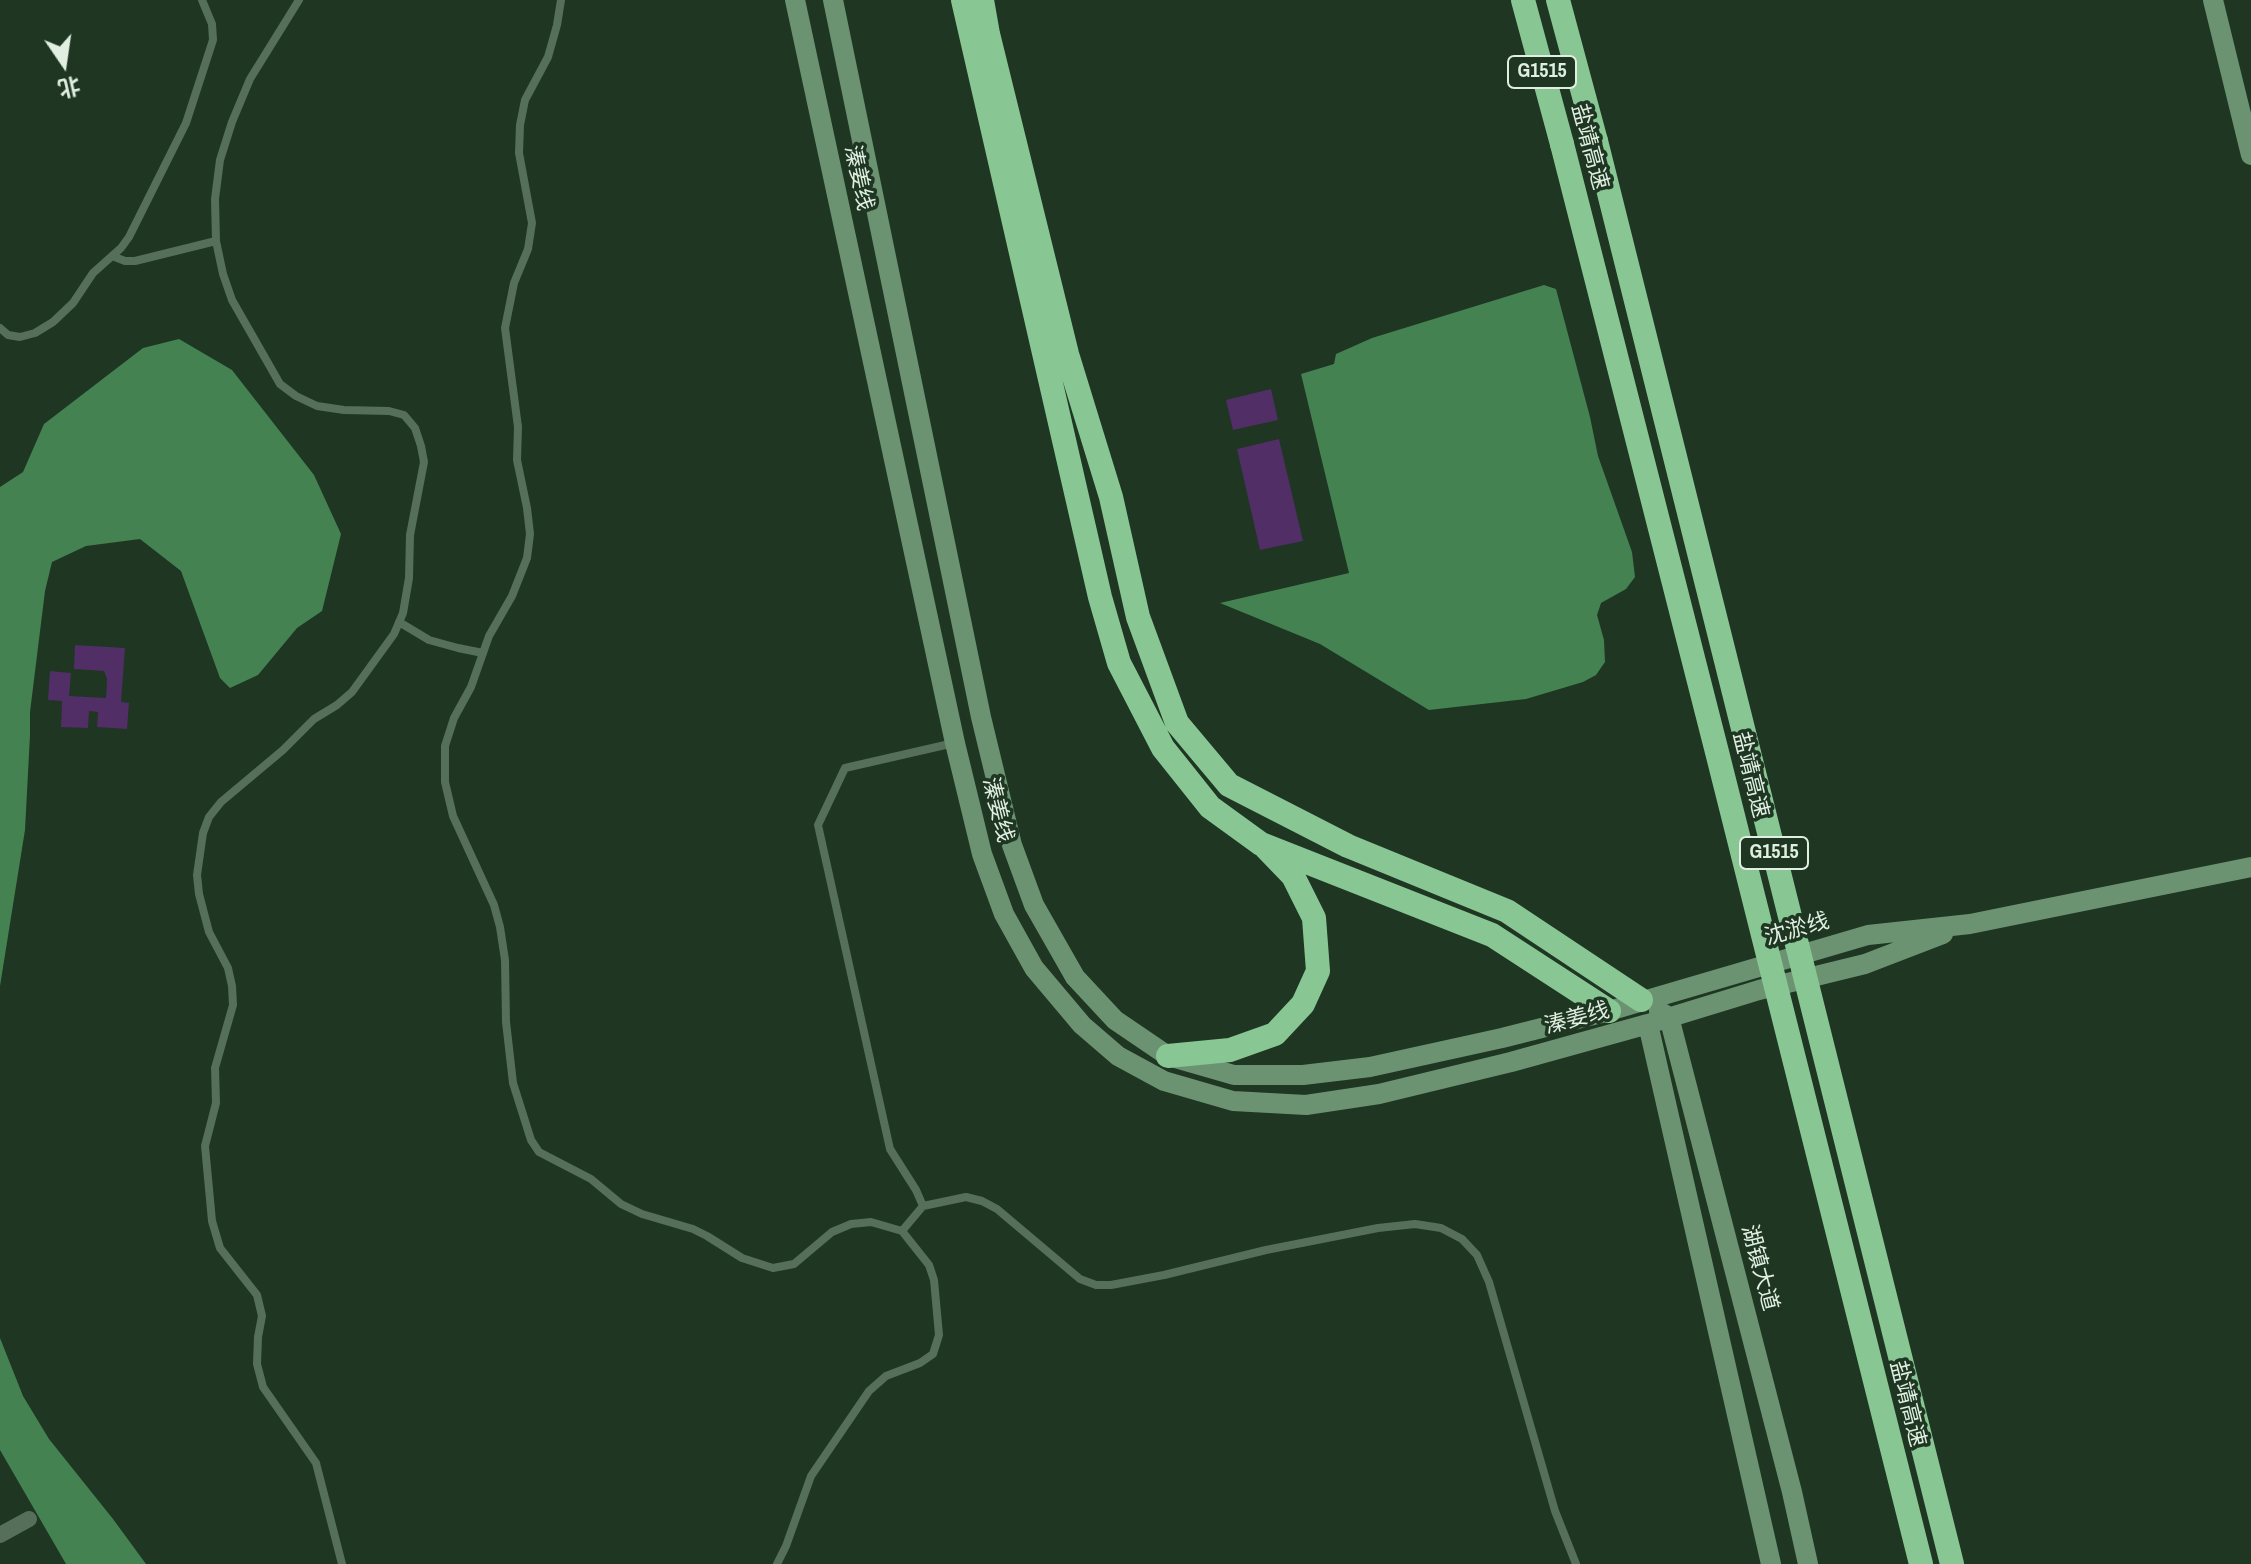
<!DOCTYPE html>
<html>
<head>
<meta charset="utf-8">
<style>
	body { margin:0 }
	#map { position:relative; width:2251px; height:1564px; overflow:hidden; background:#1e3622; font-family:"Archivo Narrow","Noto Sans SC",sans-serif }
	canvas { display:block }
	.north { position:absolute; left:24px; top:24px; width:80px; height:80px; -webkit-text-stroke:6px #1e3622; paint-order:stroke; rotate:167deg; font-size:22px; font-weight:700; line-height:32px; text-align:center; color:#e0efe2 }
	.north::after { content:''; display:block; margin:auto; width:28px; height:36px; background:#e0efe2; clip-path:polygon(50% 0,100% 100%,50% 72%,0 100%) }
</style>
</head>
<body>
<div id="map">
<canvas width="2251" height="1564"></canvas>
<div class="north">北</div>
</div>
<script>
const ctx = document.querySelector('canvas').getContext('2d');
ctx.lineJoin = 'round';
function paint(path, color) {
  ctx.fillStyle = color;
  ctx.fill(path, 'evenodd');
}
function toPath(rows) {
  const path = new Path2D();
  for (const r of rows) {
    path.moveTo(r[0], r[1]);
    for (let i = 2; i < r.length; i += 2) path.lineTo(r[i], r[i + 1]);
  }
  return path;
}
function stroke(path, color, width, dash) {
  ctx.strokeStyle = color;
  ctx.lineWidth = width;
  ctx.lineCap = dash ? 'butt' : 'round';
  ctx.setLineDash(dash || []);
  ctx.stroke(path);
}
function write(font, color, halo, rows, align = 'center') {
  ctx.font = font + ' "Archivo Narrow","Noto Sans SC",sans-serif';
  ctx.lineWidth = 7;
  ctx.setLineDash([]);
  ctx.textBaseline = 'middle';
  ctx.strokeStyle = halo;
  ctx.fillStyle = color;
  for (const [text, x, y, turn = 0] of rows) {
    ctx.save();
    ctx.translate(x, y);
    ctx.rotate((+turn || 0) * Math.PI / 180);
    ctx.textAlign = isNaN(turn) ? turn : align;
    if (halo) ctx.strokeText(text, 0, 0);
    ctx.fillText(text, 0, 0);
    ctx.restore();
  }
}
const water = toPath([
	[1544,285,1556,289,1590,417,1598,456,1632,552,1635,577,1626,589,1601,603,1597,615,1604,640,1605,662,1596,675,1583,682,1526,699,1429,710,1320,644,1220,603,1349,573,1301,374,1334,364,1336,354,1372,338],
	[179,339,232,370,314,475,341,534,322,611,297,628,258,675,230,688,220,678,181,571,140,539,86,546,52,562,45,591,30,712,30,735,25,830,0,986,0,487,23,472,44,424,143,348],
	[0,1338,23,1396,49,1439,113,1519,146,1564,66,1564,0,1450]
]);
const building = toPath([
	[1271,389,1278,420,1233,430,1226,400],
	[1279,439,1303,541,1260,550,1237,449],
	[75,645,125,648,121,702,129,703,127,729,97,727,98,712,89,711,88,728,61,727,62,701,48,700,50,671,71,673,69,696,106,698,107,679,104,671,74,669]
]);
const lane = toPath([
	[299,0,250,79,232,122,220,160,215,199,216,241,223,274,232,300,280,384,296,396,317,406,344,410,389,411,404,415,415,428,421,446,424,462,410,535,409,578,403,613,394,634,352,692,337,705,314,719,283,750,221,802,209,817,203,833,197,875,199,894,209,932,228,968,232,986,233,1005,215,1068,216,1103,205,1146,212,1221,220,1248,257,1295,262,1316,258,1337,257,1364,263,1387,316,1463,342,1564],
	[561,0,557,25,548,57,525,100,520,125,519,153,532,223,528,249,514,283,505,328,518,427,517,460,527,508,530,534,527,558,512,596,489,636,471,687,454,718,445,746,445,782,453,816,494,905,500,927,505,960,506,1022,513,1083,531,1140,539,1152,591,1179,621,1204,642,1214,693,1229,707,1236,742,1258,773,1268,794,1264,832,1232,851,1224,871,1222,902,1231,923,1206,966,1197,982,1201,997,1209,1080,1279,1096,1285,1111,1285,1164,1275,1266,1250,1378,1228,1415,1224,1441,1228,1462,1239,1477,1255,1489,1282,1555,1511,1576,1564],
	[112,256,125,261,135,261,216,241],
	[0,328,8,335,20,337,35,333,53,322,73,303,93,273,121,248,129,237,186,123,213,40,212,24,202,0],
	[399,622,429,640,458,648,483,653],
	[923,1206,916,1190,890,1149,818,825,845,768,954,743],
	[777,1564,786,1546,811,1476,869,1391,886,1376,920,1363,933,1354,939,1335,934,1280,929,1265,902,1231]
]);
const street = toPath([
	[0,1535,29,1519]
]);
const secondary = toPath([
	[795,0,955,743,982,854,1004,914,1034,968,1082,1025,1118,1056,1164,1081,1233,1101,1306,1105,1379,1094,1511,1062,1648,1024,1759,990,1865,964,1943,934],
	[833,0,981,717,1012,845,1034,905,1075,977,1115,1020,1168,1056,1234,1075,1303,1075,1370,1067,1502,1038,1609,1011,1868,935,1970,924,2251,867],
	[2213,0,2251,155],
	[1659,1011,1669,1017,1792,1492,1808,1564],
	[1648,1024,1771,1564]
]);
const highway = toPath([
	[963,0,1100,597,1119,663,1163,748,1210,807,1261,844,1492,935,1609,1011],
	[982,0,988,34,1067,354,1111,497,1138,617,1177,723,1229,785,1348,846,1507,911,1641,1000],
	[1523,0,1562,144],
	[1558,0,1596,141],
	[1168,1056,1230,1050,1275,1034,1303,1004,1318,971,1314,918,1293,876,1266,848]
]);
const highwayBridge = toPath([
	[1596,141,1952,1564],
	[1562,144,1718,756,1921,1564]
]);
const shields = [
	[1542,72,68],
	[1774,853,68]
];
const shieldNames = [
	["G1515",1542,72],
	["G1515",1774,853]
];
const streetNames = [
	["盐靖高速",1589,147,75],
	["溱姜线",858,178,78],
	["盐靖高速",1750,775,76],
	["溱姜线",997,810,76],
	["沈淤线",1797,930,-16],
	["溱姜线",1577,1019,-15],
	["湖镇大道",1759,1268,75],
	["盐靖高速",1907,1404,76]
];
paint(water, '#458251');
paint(building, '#512e65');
stroke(lane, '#566f5a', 8);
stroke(street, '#566f5a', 16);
stroke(secondary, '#6b9371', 20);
stroke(highway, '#88c793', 24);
stroke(highwayBridge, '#88c793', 24);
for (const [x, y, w] of shields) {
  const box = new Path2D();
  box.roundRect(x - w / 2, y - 16, w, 32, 6);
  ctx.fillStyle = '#1e3622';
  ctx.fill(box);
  stroke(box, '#e0efe2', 2);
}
write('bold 20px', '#e0efe2', null, shieldNames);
write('22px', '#e0efe2', '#1e3622', streetNames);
</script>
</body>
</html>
